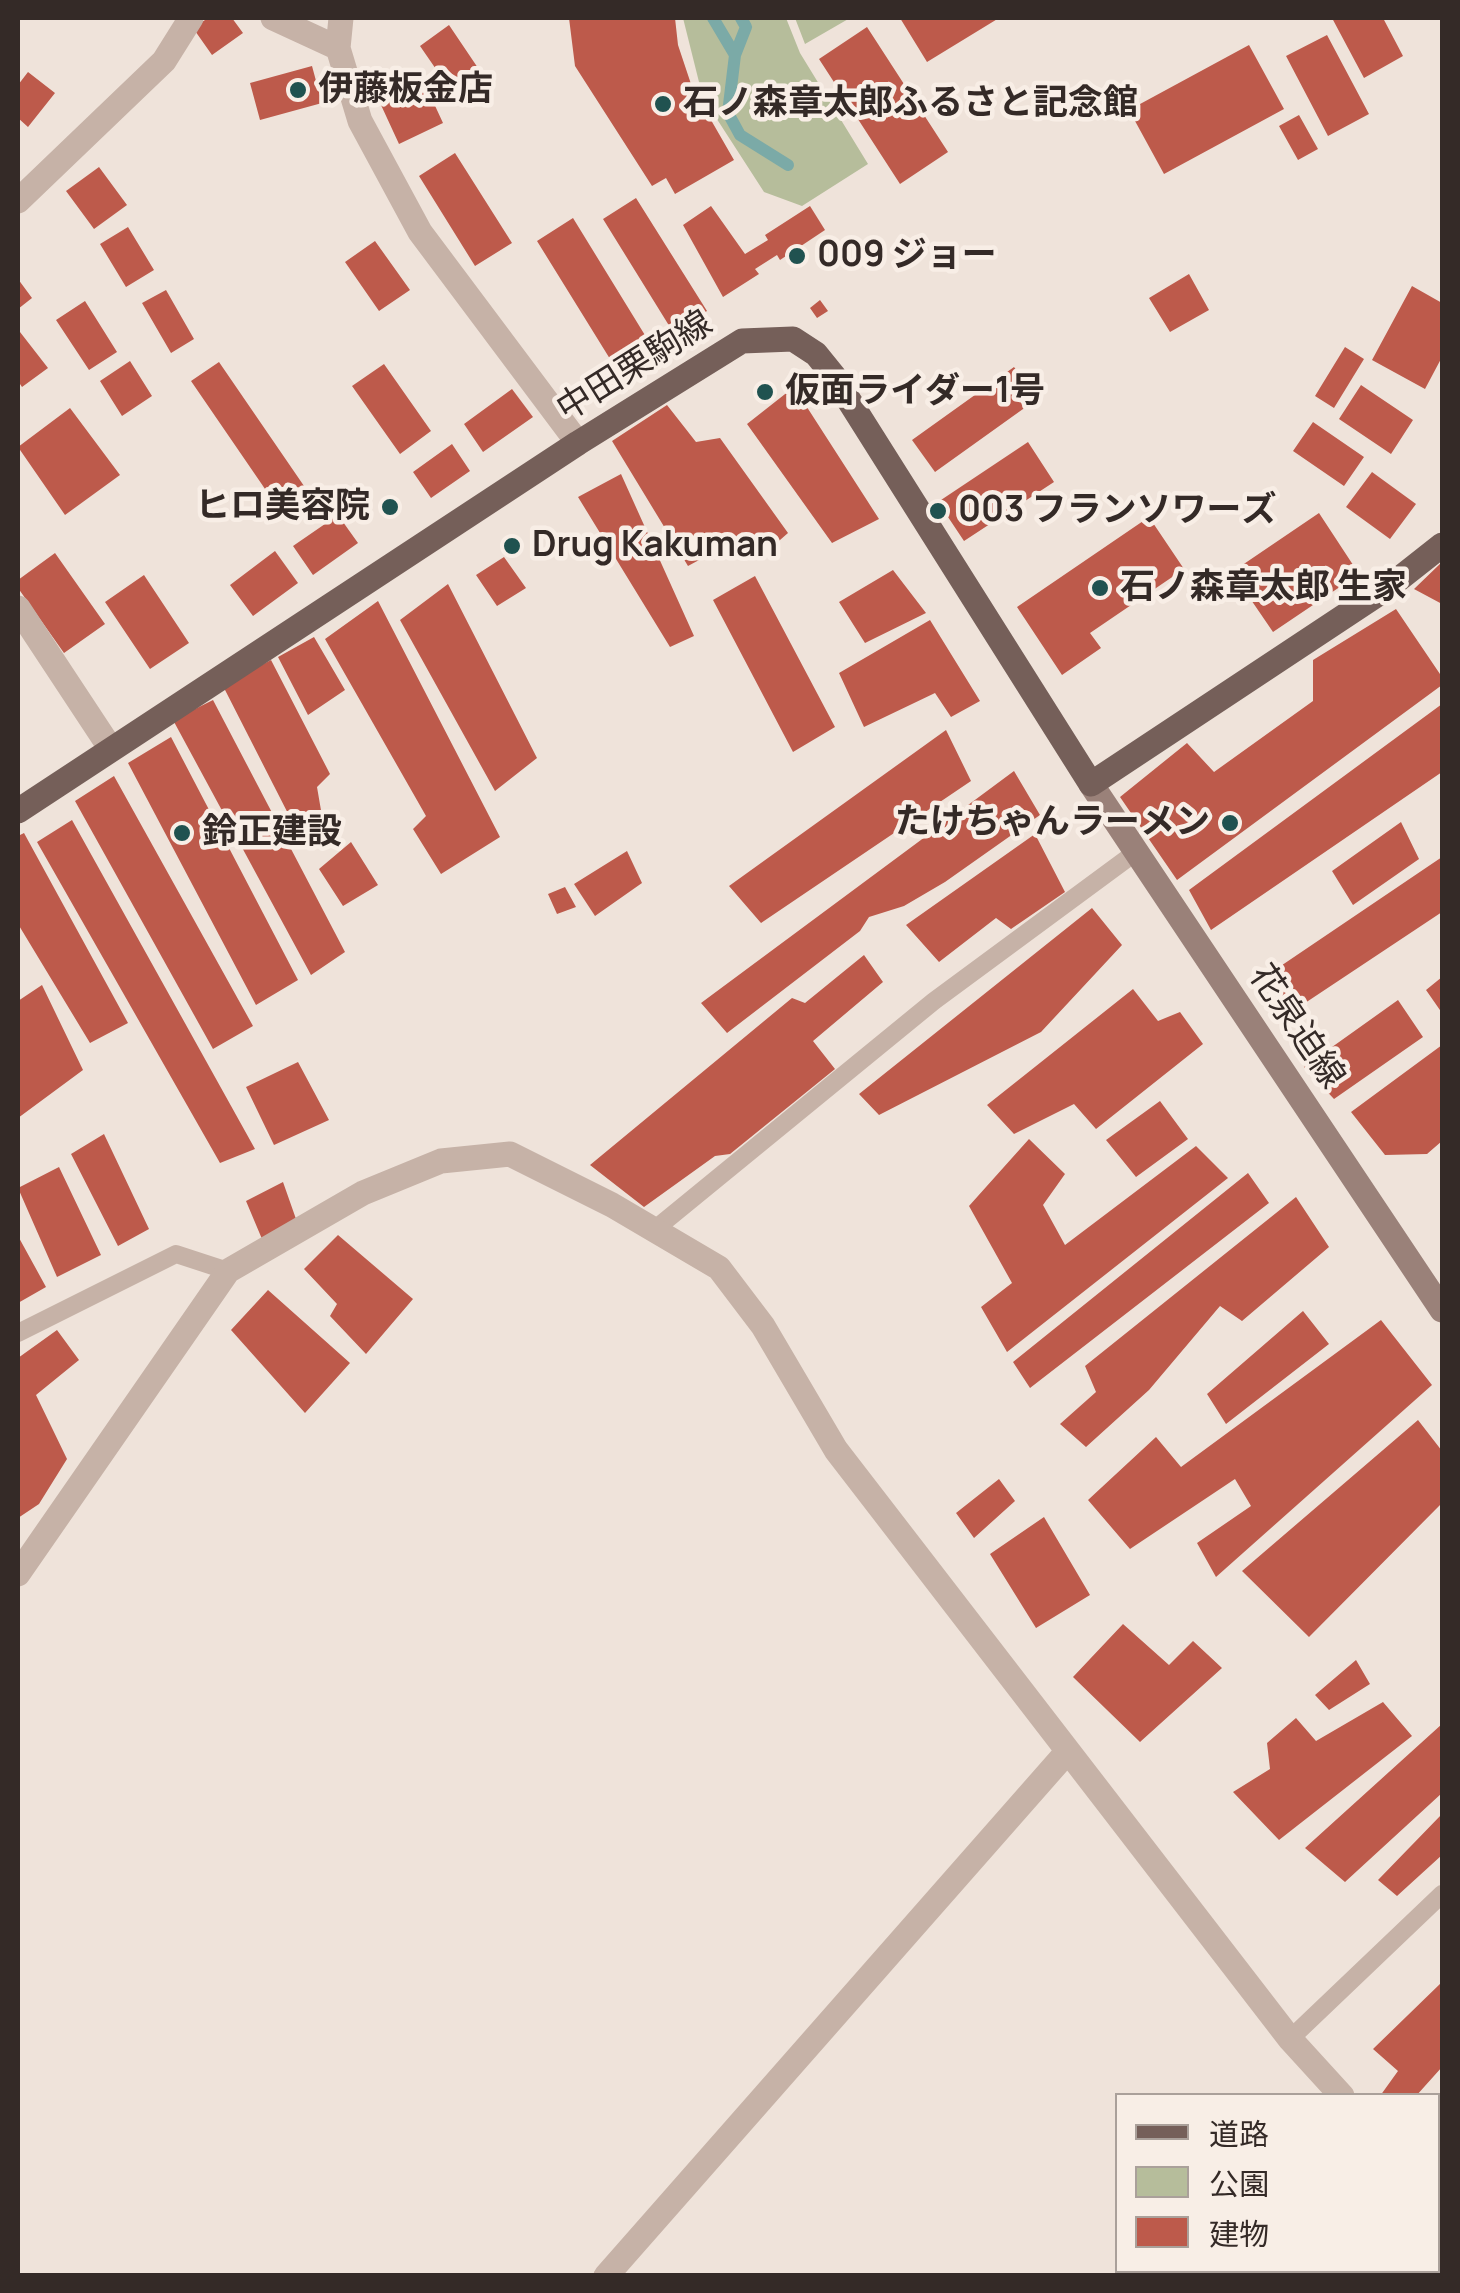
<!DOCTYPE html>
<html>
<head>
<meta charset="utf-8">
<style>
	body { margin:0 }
	#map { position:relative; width:1460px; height:2293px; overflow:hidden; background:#efe3da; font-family:Manrope,"Noto Sans JP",sans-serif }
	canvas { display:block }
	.frame { position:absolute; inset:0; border:20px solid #342a27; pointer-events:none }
	.legend { position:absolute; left:1115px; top:2093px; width:325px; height:180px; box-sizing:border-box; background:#f8eee6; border:2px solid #aaa09a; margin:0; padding:12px 18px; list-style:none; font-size:30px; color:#342a27 }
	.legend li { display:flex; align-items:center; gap:20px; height:50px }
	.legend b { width:50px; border:2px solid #aaa09a }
</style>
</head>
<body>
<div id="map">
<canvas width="1460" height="2293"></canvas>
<div class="frame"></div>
<ul class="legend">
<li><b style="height:12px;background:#755f59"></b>道路</li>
<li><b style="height:28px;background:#b6bd9b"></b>公園</li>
<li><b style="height:28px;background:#bd5a4b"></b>建物</li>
</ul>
</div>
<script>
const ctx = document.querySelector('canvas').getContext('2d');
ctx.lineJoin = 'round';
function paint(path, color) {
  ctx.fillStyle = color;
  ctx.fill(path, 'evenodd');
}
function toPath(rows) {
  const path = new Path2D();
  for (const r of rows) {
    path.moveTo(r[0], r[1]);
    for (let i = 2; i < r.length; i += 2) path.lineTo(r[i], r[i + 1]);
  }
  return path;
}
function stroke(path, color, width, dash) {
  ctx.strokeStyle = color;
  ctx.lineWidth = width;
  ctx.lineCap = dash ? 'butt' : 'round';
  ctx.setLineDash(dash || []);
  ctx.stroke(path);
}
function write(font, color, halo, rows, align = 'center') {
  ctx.font = font + ' Manrope,"Noto Sans JP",sans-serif';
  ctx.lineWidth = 9;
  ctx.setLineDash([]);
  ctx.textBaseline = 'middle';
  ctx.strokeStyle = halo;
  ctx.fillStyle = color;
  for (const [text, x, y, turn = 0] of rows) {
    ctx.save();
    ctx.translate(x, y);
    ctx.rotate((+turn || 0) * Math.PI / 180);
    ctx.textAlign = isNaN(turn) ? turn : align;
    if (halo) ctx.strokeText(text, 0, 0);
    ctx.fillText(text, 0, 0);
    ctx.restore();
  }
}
const green = toPath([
	[683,18,786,18,800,53,868,164,802,206,764,192,713,113,699,82],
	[795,18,850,18,805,44]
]);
const stream = toPath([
	[713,18,735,55,728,113,740,135,788,165],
	[735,55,746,27,741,18]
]);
const building = toPath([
	[208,18,232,18,243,33,212,55,193,28],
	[569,18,675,18,678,45,692,87,734,160,675,194,666,178,652,186,575,66],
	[900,18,999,18,927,62],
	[1332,18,1383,18,1403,56,1364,78],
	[449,25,478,68,449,88,420,46],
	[867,27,948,152,900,184,819,59],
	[1327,35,1369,114,1328,136,1286,56],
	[1249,45,1284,109,1164,174,1129,110],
	[312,66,322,103,260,120,250,83],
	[419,71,443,123,399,144,375,92],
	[28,72,55,93,28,127,18,118,18,85],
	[1299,115,1318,149,1298,160,1279,126],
	[455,153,512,243,475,266,419,176],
	[99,167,127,205,94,229,66,191],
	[636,198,707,311,673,332,603,219],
	[711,206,745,254,768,240,765,235,810,206,825,230,780,260,777,255,755,269,759,274,723,297,683,225],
	[573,218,651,345,615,367,537,241],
	[128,227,154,270,126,287,100,244],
	[375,241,410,290,379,311,345,262],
	[1189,274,1209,310,1170,332,1149,298],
	[18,279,32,298,18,309],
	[1412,286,1442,303,1442,357,1425,389,1372,360],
	[166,290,194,339,171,353,142,303],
	[820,300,828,311,817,318,810,308],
	[85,301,117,352,89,370,56,320],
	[20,332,48,368,22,387,18,381],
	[1345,347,1364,359,1334,408,1315,396],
	[130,361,152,396,122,416,100,381],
	[219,362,315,502,287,521,191,381],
	[384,364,431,431,400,454,352,386],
	[1014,367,1037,399,935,472,912,440],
	[1361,385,1413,420,1391,454,1339,419],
	[794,387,879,519,832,543,747,424],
	[512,389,533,417,483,452,464,424],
	[667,405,696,442,720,438,788,533,764,554,747,534,688,566,612,441],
	[70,408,120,475,65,515,18,447],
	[1313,422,1364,457,1344,486,1293,451],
	[1028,442,1054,482,964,541,938,502],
	[452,444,470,471,431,498,413,472],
	[1372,472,1416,504,1390,539,1346,507],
	[621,474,694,636,670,647,578,497],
	[1319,513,1359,574,1273,632,1232,572],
	[338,515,358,543,313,575,293,546],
	[1149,517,1184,569,1090,633,1101,648,1062,675,1017,607],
	[275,551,298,583,253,616,230,585],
	[55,553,105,624,64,653,18,588,18,580],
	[504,557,526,588,497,606,476,575],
	[1442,562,1442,604,1414,589],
	[893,570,926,613,865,643,839,602],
	[144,575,189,643,150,669,105,602],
	[755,576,835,727,793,752,713,600],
	[448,584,537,758,495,791,400,620],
	[378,601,500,837,441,874,413,829,426,816,325,639],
	[1396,609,1442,677,1442,685,1177,880,1120,797,1187,743,1214,772,1313,701,1313,660],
	[930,620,980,701,951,717,935,693,864,727,839,673],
	[314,637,345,690,308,715,278,657],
	[271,660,330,774,317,787,323,822,300,837,223,686],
	[213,700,345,952,311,975,173,720],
	[1442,704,1442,772,1211,930,1189,890],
	[946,730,971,781,761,923,729,886],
	[171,737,298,980,256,1005,128,763],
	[1014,771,1040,815,945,882,904,906,869,917,860,931,727,1033,701,1003],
	[114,776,253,1026,213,1049,75,801],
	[72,820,255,1149,220,1163,37,842],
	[1401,822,1419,859,1353,905,1332,871],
	[24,833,128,1023,90,1043,18,924,18,836],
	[1035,834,1065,892,1011,929,996,918,939,962,906,925],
	[351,842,378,885,343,906,319,869],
	[627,851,642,883,595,916,574,884],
	[1442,857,1442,912,1287,1015,1260,980],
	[565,887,576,907,557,914,548,894],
	[1092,908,1122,945,1041,1032,879,1115,859,1094],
	[864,955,883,982,813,1041,835,1069,730,1154,715,1156,644,1207,590,1165,792,998,805,1003],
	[1442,977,1442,1013,1426,990],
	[42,985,83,1070,18,1118,18,1001],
	[1133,989,1158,1021,1180,1012,1203,1044,1096,1129,1074,1104,1014,1134,987,1105],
	[1398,1000,1423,1037,1334,1099,1304,1067],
	[1442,1045,1442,1141,1427,1154,1385,1155,1351,1112],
	[298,1062,329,1120,274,1145,246,1087],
	[1160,1101,1188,1139,1136,1177,1106,1140],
	[104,1134,149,1229,118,1246,71,1154],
	[1029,1139,1065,1174,1043,1205,1065,1245,1196,1146,1228,1178,1007,1352,981,1307,1012,1283,969,1206],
	[59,1167,101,1255,57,1277,18,1188],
	[1248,1173,1269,1203,1030,1388,1013,1362],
	[283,1182,296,1219,262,1239,246,1201],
	[1296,1197,1329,1247,1242,1321,1220,1306,1149,1390,1086,1447,1060,1424,1096,1392,1085,1366],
	[338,1235,413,1299,366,1354,330,1316,337,1304,304,1269],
	[18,1236,46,1287,18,1303],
	[268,1290,350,1363,305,1413,231,1330],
	[1303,1311,1329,1344,1226,1424,1207,1394],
	[1381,1320,1432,1385,1216,1577,1197,1543,1251,1506,1235,1479,1130,1549,1088,1500,1156,1437,1181,1467],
	[57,1330,79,1360,36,1395,67,1459,39,1504,18,1518,18,1358],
	[1418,1420,1442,1451,1442,1503,1309,1637,1242,1571],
	[999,1479,1015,1501,974,1538,956,1513],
	[1044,1517,1090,1595,1036,1628,990,1554],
	[1123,1624,1169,1665,1193,1641,1222,1668,1140,1742,1073,1677],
	[1356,1660,1370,1684,1329,1710,1315,1695],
	[1383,1702,1412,1736,1279,1840,1233,1792,1270,1769,1267,1743,1296,1718,1316,1741],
	[1442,1724,1442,1793,1345,1882,1305,1848],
	[1442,1814,1442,1855,1397,1896,1378,1880],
	[1442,1982,1442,2067,1416,2096,1380,2096,1398,2071,1373,2049],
	[1442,2110,1442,2154,1438,2150,1438,2115]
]);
const service = toPath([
	[654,1230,934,1001,1136,852],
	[18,1333,176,1254,228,1271],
	[1290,2039,1442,1894]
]);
const minor = toPath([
	[273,18,338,48],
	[341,18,338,48,360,121,420,232,578,443],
	[18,201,164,61,191,18],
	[18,608,111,749],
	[18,1574,228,1271,363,1193,441,1161,510,1154,612,1205,719,1268,763,1326,836,1450,1290,2039,1342,2096],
	[1438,2196,1442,2200],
	[606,2276,1067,1752]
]);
const secondary = toPath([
	[1091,784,1442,1310]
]);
const primary = toPath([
	[18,811,578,443,742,341,793,339,816,354,833,375,1091,784,1390,586,1442,545]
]);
const markers = [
	[298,90,10,"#205250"],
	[663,104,10,"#205250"],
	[797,256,10,"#205250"],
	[765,392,10,"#205250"],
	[390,507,10,"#205250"],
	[938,511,10,"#205250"],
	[512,546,10,"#205250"],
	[1100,588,10,"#205250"],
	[1230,823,10,"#205250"],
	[182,833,10,"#205250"]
];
const poiNames = [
	["伊藤板金店",318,90],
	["石ノ森章太郎ふるさと記念館",683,104],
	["009 ジョー",817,256],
	["仮面ライダー1号",785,392],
	["ヒロ美容院",370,507,"right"],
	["003 フランソワーズ",958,511],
	["Drug Kakuman",532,546],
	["石ノ森章太郎 生家",1120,588],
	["たけちゃんラーメン",1210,823,"right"],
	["鈴正建設",202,833]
];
const streetNames = [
	["中田栗駒線",635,367,-32],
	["花泉迫線",1296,1027,56]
];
paint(green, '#b6bd9b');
stroke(stream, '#7baaa7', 12);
paint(building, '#bd5a4b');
stroke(service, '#c6b2a7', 18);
stroke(minor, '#c6b2a7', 25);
stroke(secondary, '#9a8179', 25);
stroke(primary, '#755f59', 25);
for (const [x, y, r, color] of markers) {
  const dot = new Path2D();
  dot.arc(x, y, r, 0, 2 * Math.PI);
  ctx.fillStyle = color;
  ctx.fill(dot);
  stroke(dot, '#f8eee6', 4);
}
write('bold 35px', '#342a27', '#f8eee6', poiNames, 'left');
write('35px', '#342a27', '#f8eee6', streetNames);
</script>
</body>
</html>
